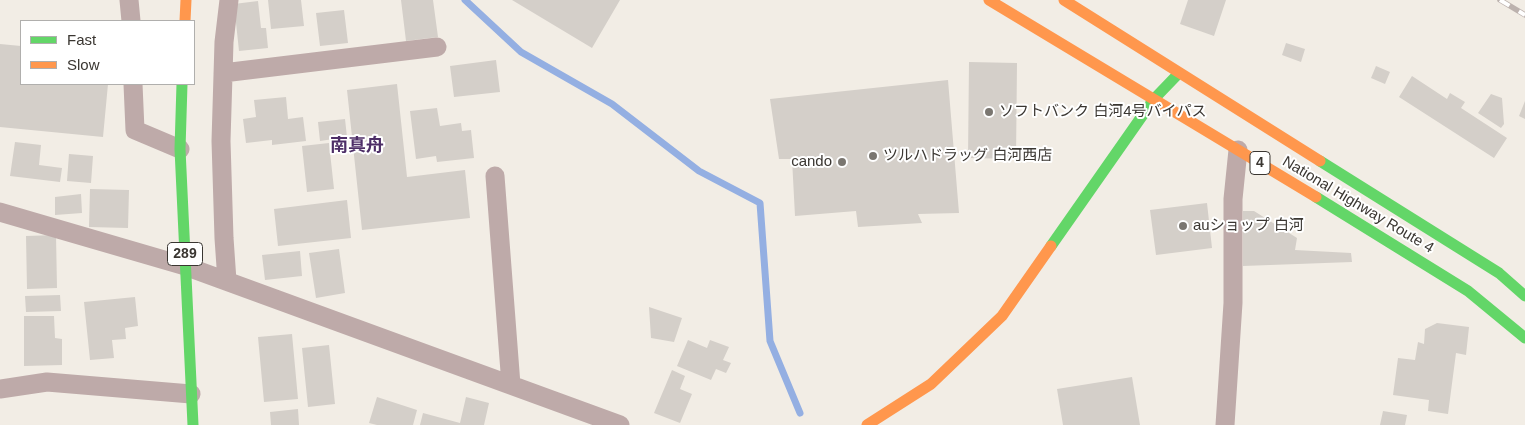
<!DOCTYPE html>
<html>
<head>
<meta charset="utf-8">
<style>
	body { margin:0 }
	#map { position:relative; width:1525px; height:425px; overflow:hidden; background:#f2ede5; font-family:Arial,sans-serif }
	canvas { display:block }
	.legend { position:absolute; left:20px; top:20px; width:175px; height:65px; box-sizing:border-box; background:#fff; border:1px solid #b0afad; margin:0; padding:6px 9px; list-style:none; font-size:15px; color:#3a3631 }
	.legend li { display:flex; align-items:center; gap:10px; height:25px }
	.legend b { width:25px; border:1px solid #b0afad }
</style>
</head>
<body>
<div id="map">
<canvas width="1525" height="425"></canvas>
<ul class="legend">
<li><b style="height:6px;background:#63d668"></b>Fast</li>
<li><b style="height:6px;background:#ff974d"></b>Slow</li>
</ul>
</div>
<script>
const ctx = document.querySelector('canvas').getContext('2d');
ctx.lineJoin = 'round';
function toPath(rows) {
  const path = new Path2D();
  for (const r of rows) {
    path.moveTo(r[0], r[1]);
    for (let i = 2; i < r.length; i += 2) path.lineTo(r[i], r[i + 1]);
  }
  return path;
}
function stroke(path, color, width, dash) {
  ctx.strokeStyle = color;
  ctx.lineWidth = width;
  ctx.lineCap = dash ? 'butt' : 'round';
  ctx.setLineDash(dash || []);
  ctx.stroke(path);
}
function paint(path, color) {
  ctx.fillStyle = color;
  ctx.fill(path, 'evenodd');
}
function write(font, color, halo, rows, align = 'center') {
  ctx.font = font + ' Arial,"Noto Sans JP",sans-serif';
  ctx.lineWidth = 4;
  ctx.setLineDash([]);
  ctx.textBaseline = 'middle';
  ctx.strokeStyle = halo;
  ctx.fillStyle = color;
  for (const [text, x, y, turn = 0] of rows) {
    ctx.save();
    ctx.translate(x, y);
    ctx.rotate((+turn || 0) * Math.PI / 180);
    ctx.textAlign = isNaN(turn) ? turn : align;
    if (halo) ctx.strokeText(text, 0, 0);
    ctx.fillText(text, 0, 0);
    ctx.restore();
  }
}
const stream = toPath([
	[465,0,521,52,612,104,699,171,760,203,770,341,800,413]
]);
const building = toPath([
	[268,0,301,0,304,26,271,29],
	[401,0,433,0,438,37,406,41],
	[512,0,620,0,592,48],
	[1188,0,1226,0,1214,36,1180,24],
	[258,1,261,28,266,28,268,48,239,51,234,4],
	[344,10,348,43,320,46,316,13],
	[1286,43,1305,49,1301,62,1282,55],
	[0,44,21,46,21,84,108,84,103,137,0,127],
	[496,60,500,92,454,97,450,66],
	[969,62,1017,63,1016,159,968,158],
	[1376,66,1390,72,1385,84,1371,78],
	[1412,76,1447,99,1450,93,1465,102,1461,108,1507,138,1494,158,1399,97],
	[948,80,959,213,918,214,922,223,858,227,856,211,795,216,792,159,779,159,770,99],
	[397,84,407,177,465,170,470,218,362,230,347,90],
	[1491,94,1502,98,1504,124,1501,128,1478,113],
	[286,97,288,119,303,117,306,141,272,145,272,140,246,143,243,119,256,117,254,100],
	[1525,101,1525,119,1519,116],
	[437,108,440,126,461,123,462,131,471,130,474,158,437,162,436,156,416,159,410,111],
	[345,119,347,137,320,141,318,122],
	[15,142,41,145,39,165,62,168,60,182,10,176],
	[329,143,334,189,307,192,302,146],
	[69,154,93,156,91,183,67,181],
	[90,189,129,190,128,228,89,227],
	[81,194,82,213,55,215,55,197],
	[347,200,351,238,278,246,274,209],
	[1207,203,1212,248,1156,255,1150,210],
	[1243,211,1254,211,1297,238,1295,250,1351,253,1352,262,1243,266],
	[56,235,57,288,27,289,26,236],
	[339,249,345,293,316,298,309,253],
	[300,251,302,276,265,280,262,255],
	[60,295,61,311,26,312,25,296],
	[135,297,138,326,125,328,126,339,112,340,114,358,90,360,84,302],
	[649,307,682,318,674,342,651,338],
	[24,316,54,316,55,338,62,339,62,365,24,366],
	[1437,323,1469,327,1466,355,1456,353,1448,414,1428,411,1429,400,1393,395,1398,358,1415,360,1418,342,1424,344,1425,329],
	[292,334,298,399,264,402,258,337],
	[688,340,707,348,710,340,729,347,723,360,731,363,726,373,716,369,711,380,677,366],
	[329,345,335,404,308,407,302,348],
	[672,370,685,376,680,389,692,394,680,423,654,413],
	[1132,377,1140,425,1063,425,1057,389],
	[377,397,417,410,413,425,377,425,369,423],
	[466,397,489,403,484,425,420,425,423,413,460,423],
	[298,409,299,425,271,425,270,412],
	[1383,411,1407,415,1405,425,1380,425]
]);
const street = toPath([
	[129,0,131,21],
	[223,73,437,47],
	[133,84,135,130,180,149],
	[495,176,511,385],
	[0,212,185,266,620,425],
	[227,281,224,238,221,141,224,42,229,0],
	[0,389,47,382,191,394],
	[1225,425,1233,303,1233,199,1238,150]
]);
const fast = toPath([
	[182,84,180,149,193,425],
	[1320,161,1499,273,1525,296],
	[1316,197,1468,291,1525,338],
	[1051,246,1154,99,1179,73]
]);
const slow = toPath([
	[989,0,1316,197],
	[1064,0,1320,161],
	[185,21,186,0],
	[867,425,931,384,1002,316,1051,246]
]);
const rail = toPath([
	[1500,0,1525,15]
]);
const markers = [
	[989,112,5,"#7a7670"],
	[873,156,5,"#7a7670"],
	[842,162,5,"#7a7670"],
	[1183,226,5,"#7a7670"]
];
const shields = [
	[1260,163,20],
	[185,254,35]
];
const shieldNames = [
	["4",1260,163],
	["289",185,254]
];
const poiNames = [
	["ソフトバンク 白河4号バイパス",999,112],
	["ツルハドラッグ 白河西店",883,156],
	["cando",832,162,"right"],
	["auショップ 白河",1193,226]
];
const streetNames = [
	["National Highway Route 4",1358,205,31]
];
const quarterNames = [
	["南真舟",357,146]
];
stroke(stream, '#94afe2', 7);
paint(building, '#d4cfc9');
stroke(street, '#beaaa9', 19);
stroke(fast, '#63d668', 11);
stroke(slow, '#ff974d', 11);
stroke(rail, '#bcb2ae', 5.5);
stroke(rail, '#fff', 4, [11]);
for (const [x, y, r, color] of markers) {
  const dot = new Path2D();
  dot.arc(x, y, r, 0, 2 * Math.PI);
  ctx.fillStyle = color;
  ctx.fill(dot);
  stroke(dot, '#fff', 2);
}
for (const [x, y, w] of shields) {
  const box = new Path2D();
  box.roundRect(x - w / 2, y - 11.5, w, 23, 4);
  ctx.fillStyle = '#fff';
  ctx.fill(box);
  stroke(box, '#3a3631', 1);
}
write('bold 14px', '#3a3631', null, shieldNames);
write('15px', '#3a3631', '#fff', poiNames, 'left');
write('15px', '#3a3631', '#fff', streetNames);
write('bold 18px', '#4d2e67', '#fff', quarterNames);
</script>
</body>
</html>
